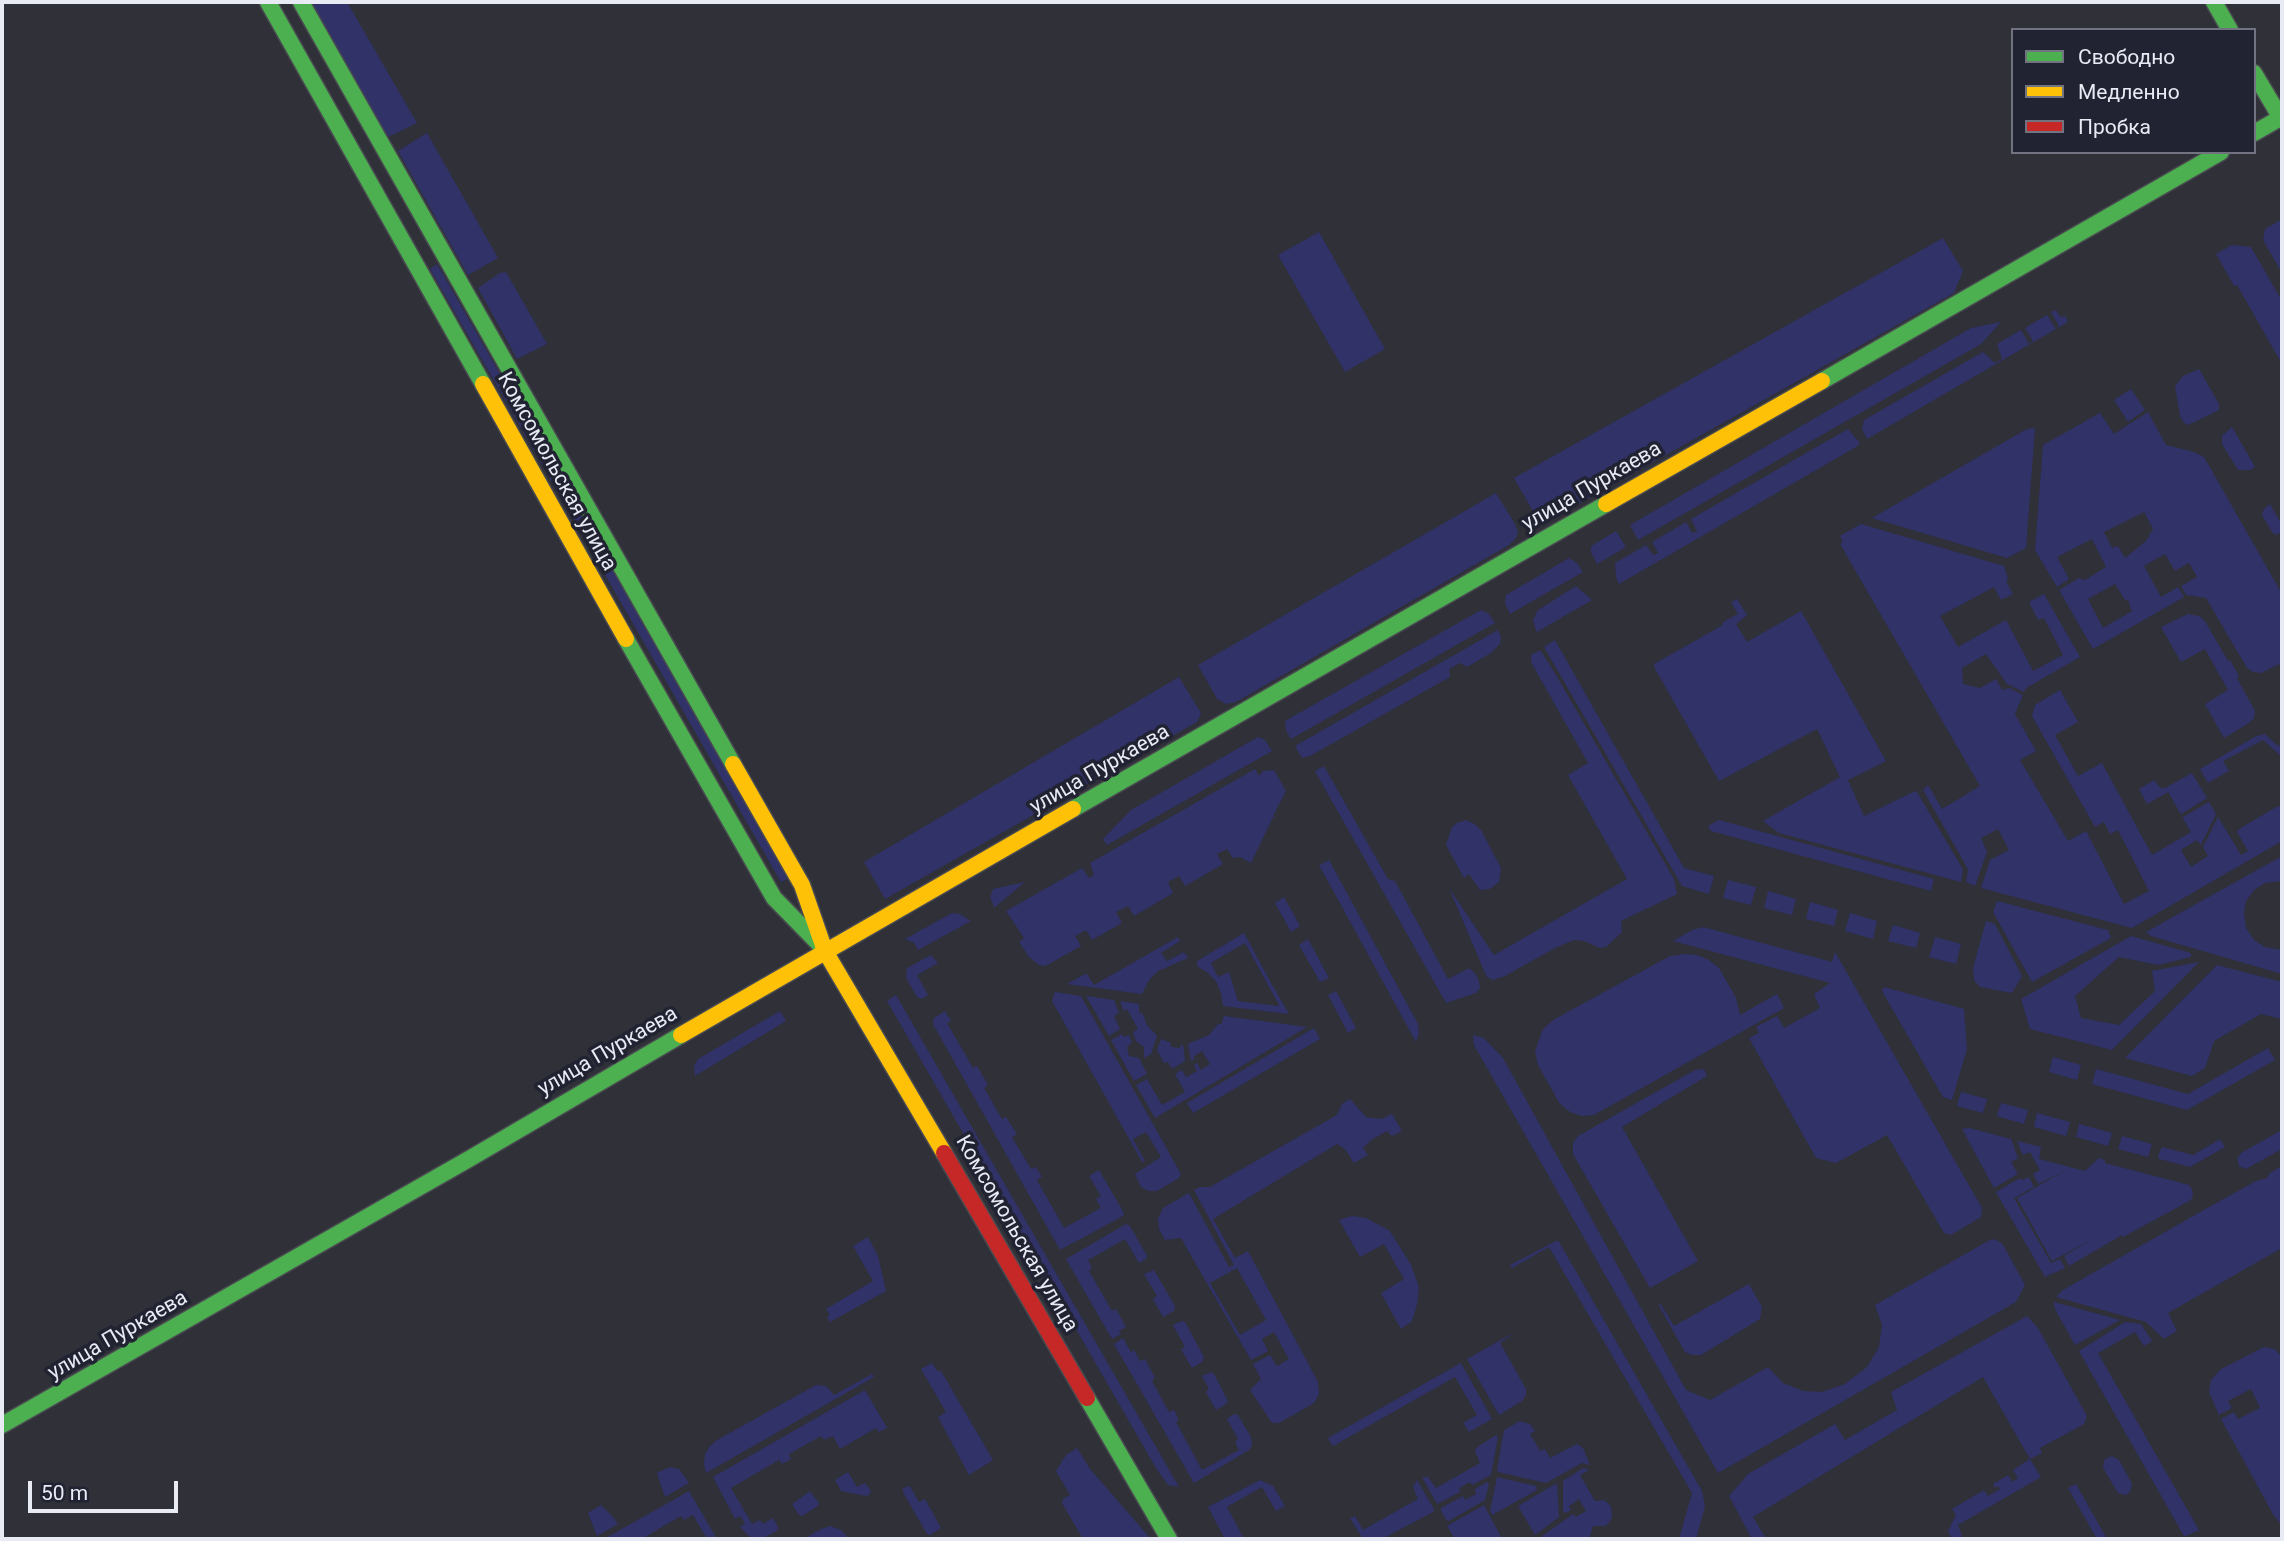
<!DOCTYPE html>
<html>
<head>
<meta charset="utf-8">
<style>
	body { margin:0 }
	#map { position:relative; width:2284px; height:1541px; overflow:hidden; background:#2f3038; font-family:Roboto,sans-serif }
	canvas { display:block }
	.frame { position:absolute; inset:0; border:4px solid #e8eaf4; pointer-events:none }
	.legend { position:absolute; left:2011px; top:28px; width:245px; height:126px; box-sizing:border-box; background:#212332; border:2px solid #717380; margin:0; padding:9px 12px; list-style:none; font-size:21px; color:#e8eaf4 }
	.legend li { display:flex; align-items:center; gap:14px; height:35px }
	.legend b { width:35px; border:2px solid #717380 }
	.scale { position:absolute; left:28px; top:1481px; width:150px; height:32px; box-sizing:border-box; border:4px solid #e8eaf4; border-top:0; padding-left:9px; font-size:21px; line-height:24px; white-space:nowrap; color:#e8eaf4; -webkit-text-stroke:5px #212332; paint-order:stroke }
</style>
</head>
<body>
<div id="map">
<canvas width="2284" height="1541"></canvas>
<div class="frame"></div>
<ul class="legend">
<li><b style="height:9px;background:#4caf50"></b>Свободно</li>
<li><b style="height:9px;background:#ffc107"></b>Медленно</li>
<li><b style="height:9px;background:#c62828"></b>Пробка</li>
</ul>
<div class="scale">50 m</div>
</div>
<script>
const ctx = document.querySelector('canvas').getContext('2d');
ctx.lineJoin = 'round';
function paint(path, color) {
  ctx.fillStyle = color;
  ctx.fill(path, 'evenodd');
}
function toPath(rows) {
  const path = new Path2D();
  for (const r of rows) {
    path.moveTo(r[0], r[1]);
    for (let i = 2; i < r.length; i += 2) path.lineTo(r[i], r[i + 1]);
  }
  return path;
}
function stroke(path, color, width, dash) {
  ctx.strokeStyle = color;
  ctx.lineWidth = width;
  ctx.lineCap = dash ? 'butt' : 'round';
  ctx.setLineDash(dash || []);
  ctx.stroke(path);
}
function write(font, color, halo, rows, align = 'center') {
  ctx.font = font + ' Roboto,sans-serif';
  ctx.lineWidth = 7;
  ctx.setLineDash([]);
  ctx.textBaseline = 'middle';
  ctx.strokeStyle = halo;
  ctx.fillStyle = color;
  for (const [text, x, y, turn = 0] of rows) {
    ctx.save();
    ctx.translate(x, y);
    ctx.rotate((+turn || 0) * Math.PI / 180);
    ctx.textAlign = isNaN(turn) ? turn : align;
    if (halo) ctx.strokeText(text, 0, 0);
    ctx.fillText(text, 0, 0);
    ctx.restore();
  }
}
const green = toPath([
	[310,2,347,2,417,123,388,137],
	[427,133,498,258,468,275,398,151],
	[2282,219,2282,273,2263,240,2265,229],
	[1319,232,1385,349,1345,372,1278,255],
	[1943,238,1963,271,1954,293,1552,519,1544,520,1535,515,1514,478],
	[2232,245,2251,247,2282,301,2282,364,2237,285,2234,286,2216,254],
	[437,264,789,878,781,882,430,269],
	[506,272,547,344,517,359,478,288,500,273],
	[2056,310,2060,317,2065,316,2068,322,1867,439,1862,429,1864,420,1983,352,1995,363,2002,359,1997,344,2021,330,2029,344,2033,341,2025,328,2047,315,2056,329,2059,326,2051,312],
	[2001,322,1981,344,1638,540,1630,525,1971,328],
	[2199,369,2219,404,2219,410,2188,425,2184,423,2180,416,2175,386,2183,376],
	[2131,389,2145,410,2128,422,2114,400],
	[2148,412,2166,445,2194,452,2204,457,2282,594,2282,663,2261,673,2253,672,2247,668,2206,598,2186,595,2181,586,2197,577,2189,563,2175,571,2165,554,2144,566,2161,597,2178,587,2184,597,2093,649,2059,590,2079,578,2085,580,2106,567,2092,539,2057,557,2069,579,2057,587,2035,550,2043,445,2100,413,2114,434],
	[2144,512,2153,529,2146,541,2125,558,2118,546,2112,548,2104,532],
	[2115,584,2125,600,2128,600,2132,611,2103,628,2088,599],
	[2232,427,2255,467,2250,470,2238,470,2222,444,2222,436],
	[2035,428,2026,548,2007,558,1872,518,2027,429],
	[1848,429,1860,443,1856,447,1619,584,1616,577,1615,563,1646,545,1653,555,1658,553,1652,542,1686,522,1692,533,1697,531,1691,519],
	[1496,493,1515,524,1518,532,1516,538,1509,545,1236,702,1226,704,1217,699,1198,665],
	[2270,504,2282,525,2282,532,2276,535,2272,532,2262,515,2264,509],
	[1861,524,2004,566,2008,579,2006,581,2013,594,2001,600,1994,587,1940,616,1958,647,2006,620,2033,671,2063,655,2044,618,2038,620,2029,602,2044,594,2080,657,2026,688,2024,692,2007,684,1986,654,1962,668,1963,684,1980,688,1996,679,2002,690,2009,688,2023,695,2015,714,2036,751,2020,760,2068,841,2086,831,2124,904,2149,891,2118,830,2110,834,2104,822,2095,827,2032,716,2035,705,2060,690,2078,722,2055,735,2078,776,2102,763,2152,855,2191,832,2168,792,2147,804,2139,789,2154,780,2160,788,2165,788,2192,773,2207,798,2181,814,2183,817,2209,802,2216,814,2201,845,2197,840,2181,850,2191,867,2208,856,2203,847,2218,817,2241,855,2248,851,2237,832,2239,829,2278,806,2282,808,2282,841,2132,928,1981,888,1990,860,2009,850,1998,829,1981,838,1987,852,1975,886,1966,882,1968,870,1965,864,1923,790,1928,785,1942,809,1980,786,1840,544,1843,542,1840,536],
	[1616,531,1626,547,1597,564,1591,552,1591,546],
	[1569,558,1577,563,1583,572,1510,614,1505,603,1506,595],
	[1576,586,1592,600,1537,632,1536,630,1533,620,1538,610],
	[1737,599,1747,615,1736,624,1747,642,1801,611,1886,761,1848,780,1864,816,1915,791,1917,792,1961,866,1963,870,1961,882,1779,833,1763,821,1840,777,1817,729,1719,781,1654,667,1654,664,1723,625,1723,622,1738,614,1731,602],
	[1481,610,1488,613,1495,623,1291,739,1286,730,1285,721],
	[2188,614,2199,616,2205,621,2228,661,2230,660,2239,676,2237,678,2255,711,2254,718,2249,723,2224,738,2205,704,2228,690,2205,649,2181,662,2161,627],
	[1498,630,1501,637,1500,644,1491,653,1467,667,1460,663,1449,669,1450,677,1310,756,1302,758,1295,746],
	[1555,640,1684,868,1714,876,1709,894,1682,886,1544,647],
	[1538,651,1541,651,1556,675,1674,879,1677,894,1621,921,1622,932,1606,947,1600,948,1584,941,1574,940,1555,948,1505,976,1493,980,1487,977,1485,973,1449,888,1494,955,1627,879,1568,775,1588,763,1531,662,1531,655],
	[1179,677,1201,713,1197,722,885,899,864,862],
	[2265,734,2278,746,2282,743,2282,757,2263,740,2223,761,2229,771,2208,783,2200,769,2256,736],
	[1258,737,1265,740,1272,751,1107,845,1103,839,1131,810],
	[1324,766,1388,879,1395,881,1448,979,1469,968,1475,973,1479,981,1480,988,1476,993,1446,1003,1315,771],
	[1255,769,1259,776,1263,771,1274,770,1286,791,1273,816,1277,818,1273,817,1251,863,1240,857,1233,858,1227,849,1217,854,1223,864,1185,886,1179,876,1168,882,1173,893,1134,916,1128,906,1116,912,1122,923,1092,940,1086,930,1075,936,1081,946,1049,964,1044,966,1039,965,1029,957,1019,942,1024,938,1006,911,1082,868,1089,878,1094,875,1090,863],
	[1466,820,1474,824,1481,830,1501,868,1499,882,1490,889,1480,890,1469,874,1464,878,1446,845,1452,827,1457,823],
	[1719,820,1934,879,1931,891,1711,831,1708,826],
	[2282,856,2282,881,2265,883,2254,890,2246,901,2244,914,2246,928,2254,940,2265,947,2282,950,2282,974,2151,936,2146,932],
	[1329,860,1418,1024,1419,1033,1416,1042,1319,865],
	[1728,880,1756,887,1751,905,1723,898],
	[1025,882,995,907,994,907,990,897,993,889],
	[1768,891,1796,899,1792,915,1764,908],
	[1284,897,1300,926,1291,932,1275,903],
	[1997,901,2108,930,2111,938,2032,982,1993,912],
	[1810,902,1838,910,1834,926,1806,919],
	[952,913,960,914,971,921,918,950,914,943,905,939],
	[1850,913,1877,921,1873,939,1845,931],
	[1986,921,1995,924,2022,976,2012,993,1980,987,1974,980,1973,968],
	[1893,925,1920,933,1916,948,1888,941],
	[1703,927,1832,962,1835,952,1982,1208,1981,1217,1951,1235,1944,1233,1887,1135,1836,1163,1816,1158,1749,1038,1759,1033,1756,1027,1777,1016,1784,1028,1820,1008,1814,994,1830,983,1673,941,1692,930],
	[1244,933,1270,981,1289,1014,1223,1006,1221,993,1216,981,1208,973,1197,966,1197,961],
	[1245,943,1279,1005,1278,1006,1238,1001,1229,972,1218,977,1211,963],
	[2131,936,2191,953,2191,957,2158,965,2119,957,2075,996,2081,1018,2119,1025,2155,991,2152,971,2199,962,2112,1050,2030,1029,2021,999],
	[1178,937,1180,941,1161,953,1167,961,1184,952,1188,958,1158,971,1149,980,1142,994,1067,984,1085,974,1087,974,1094,985],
	[1935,937,1961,944,1956,964,1929,957],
	[1308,939,1329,978,1320,982,1299,945],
	[1685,954,1697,955,1709,960,1719,968,1736,998,1740,1015,1777,994,1784,1008,1594,1115,1582,1116,1570,1112,1560,1104,1538,1065,1535,1051,1543,1029,1553,1020,1670,956],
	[931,955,938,963,917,975,928,995,922,999,917,997,906,978,907,968],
	[2217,965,2282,982,2282,1019,2261,1014,2214,1041,2205,1068,2192,1076,2125,1058],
	[1884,987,1964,1009,1967,1049,1952,1100,1943,1097,1882,991],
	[1336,991,1356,1028,1348,1033,1328,995],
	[1055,992,1081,996,1181,1174,1179,1178,1157,1191,1149,1191,1141,1187,1135,1174,1161,1157,1146,1132,1133,1139,1145,1161,1142,1162,1052,1001],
	[896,995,1179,1487,1168,1485,1156,1468,887,1001],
	[1086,996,1114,1000,1119,1013,1114,1016,1120,1029,1109,1036],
	[1120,1001,1139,1004,1139,1013,1142,1013,1147,1025,1157,1036,1151,1054,1144,1058,1144,1047,1136,1041,1133,1032,1138,1029,1127,1009,1124,1011],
	[780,1011,786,1021,695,1076,694,1066,698,1059],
	[945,1011,951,1021,947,1023,973,1068,977,1066,988,1085,984,1088,1002,1119,1006,1117,1017,1134,1012,1137,1031,1169,1036,1167,1042,1177,1037,1180,1064,1228,1101,1208,1096,1199,1101,1196,1089,1176,1099,1170,1124,1213,1123,1216,1060,1250,933,1024,934,1018],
	[1224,1016,1307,1027,1155,1118,1136,1085,1147,1079,1162,1105,1185,1092,1175,1074,1182,1070,1186,1077,1197,1071,1194,1065,1197,1063,1201,1070,1210,1064,1202,1051,1193,1057,1195,1059,1191,1061,1188,1044,1209,1035,1218,1024,1221,1024],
	[1314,1028,1320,1039,1193,1113,1187,1103],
	[1122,1034,1124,1037,1129,1035,1132,1042,1127,1047,1129,1056,1139,1058,1147,1074,1134,1081,1111,1040],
	[1473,1035,1484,1038,1503,1058,1686,1390,1710,1400,1768,1367,1783,1383,1803,1391,1822,1392,1845,1384,1867,1367,1879,1347,1882,1325,1875,1305,1990,1240,1993,1239,2002,1243,2025,1285,2016,1302,1718,1473,1474,1045],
	[1161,1039,1171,1043,1171,1047,1179,1048,1183,1044,1185,1061,1172,1069,1168,1062,1164,1063,1157,1050],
	[2268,1048,2275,1060,2187,1110,2092,1084,2096,1069,2188,1094],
	[2053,1057,2081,1065,2077,1080,2049,1072],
	[1704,1069,1707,1076,1622,1127,1698,1261,1650,1288,1573,1154,1573,1143,1578,1136,1695,1070],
	[1961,1092,1987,1099,1983,1113,1957,1106],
	[1350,1099,1366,1117,1382,1119,1392,1114,1402,1131,1392,1136,1387,1131,1371,1140,1363,1148,1368,1155,1354,1163,1345,1149,1337,1144,1213,1219,1235,1258,1248,1251,1318,1382,1319,1394,1314,1403,1279,1423,1272,1423,1250,1390,1261,1379,1253,1364,1270,1355,1277,1366,1289,1359,1274,1332,1262,1339,1268,1351,1251,1360,1181,1238,1165,1240,1159,1229,1158,1219,1163,1208,1189,1193,1229,1267,1234,1265,1194,1190,1200,1187,1210,1187,1337,1115,1342,1104],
	[1237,1268,1266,1320,1240,1335,1210,1283],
	[2001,1103,2028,1110,2024,1124,1997,1116],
	[2037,1113,2070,1122,2066,1136,2034,1127],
	[2079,1124,2112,1133,2108,1146,2076,1137],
	[1969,1128,2011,1139,2018,1158,2011,1162,2018,1174,1994,1188,1962,1129],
	[2282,1130,2282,1149,2246,1169,2239,1166,2237,1159,2241,1153],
	[2122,1136,2152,1144,2148,1157,2118,1149],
	[2220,1139,2225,1147,2190,1167,2159,1159,2158,1156,2162,1147,2193,1155],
	[2017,1141,2041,1147,2039,1159,2085,1171,2099,1158,2105,1160,2105,1163,2189,1185,2192,1189,2193,1195,2191,1200,2123,1237,2122,1235,2069,1266,2064,1256,2094,1238,2052,1261,2017,1198,2066,1170,2038,1184,2033,1174,2040,1170,2030,1152,2023,1155],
	[2282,1166,2282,1248,2168,1313,2177,1331,2164,1339,2146,1322,2056,1297,2063,1290,2202,1211,2256,1181,2267,1178,2270,1173],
	[2029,1177,2034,1187,2014,1198,2051,1263,2060,1259,2065,1268,2045,1277,1996,1192,2020,1178,2022,1180],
	[1352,1216,1366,1218,1390,1231,1411,1265,1419,1287,1417,1305,1412,1321,1401,1329,1381,1293,1404,1279,1384,1244,1360,1257,1339,1220],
	[1126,1224,1130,1226,1147,1256,1146,1259,1139,1263,1125,1239,1088,1260,1092,1268,1089,1271,1112,1311,1116,1309,1126,1327,1119,1331,1121,1334,1112,1339,1066,1259],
	[868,1237,878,1256,886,1291,830,1322,827,1317,830,1315,826,1309,873,1281,853,1246],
	[1558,1240,1702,1491,1705,1506,1696,1539,1679,1539,1692,1493,1549,1247,1512,1268,1510,1265],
	[1154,1270,1175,1306,1174,1311,1163,1317,1153,1299,1157,1296,1144,1274],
	[1749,1284,1762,1307,1760,1319,1701,1355,1692,1355,1685,1352,1659,1306,1660,1303,1674,1326],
	[2054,1302,2120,1320,2075,1345,2055,1309],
	[2027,1316,2038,1328,2087,1416,2084,1424,2040,1448,2042,1453,2030,1459,2041,1477,1958,1525,1963,1539,1952,1539,1948,1531,1956,1515,1952,1509,1984,1490,1988,1496,2000,1489,1998,1486,1995,1488,1993,1484,2008,1475,2012,1482,2018,1478,2013,1470,2030,1459,1983,1377,1753,1517,1766,1539,1752,1539,1729,1496,1748,1474,1835,1424,1845,1440,1897,1410,1891,1392],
	[1182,1321,1185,1322,1204,1357,1202,1362,1192,1368,1181,1349,1185,1347,1173,1325],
	[2125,1322,2141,1324,2152,1341,2144,1346,2135,1332,2098,1353,2199,1530,2186,1536,2184,1536,2079,1351],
	[1515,1332,1500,1343,1526,1389,1526,1395,1522,1401,1499,1415,1467,1359],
	[1123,1338,1131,1352,1134,1350,1140,1361,1145,1359,1155,1378,1152,1381,1169,1412,1174,1410,1179,1420,1176,1422,1202,1470,1239,1450,1235,1442,1238,1439,1227,1419,1234,1414,1238,1415,1251,1437,1252,1445,1249,1450,1194,1483,1114,1344],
	[2264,1347,2275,1349,2282,1357,2282,1525,2274,1516,2221,1419,2234,1412,2238,1419,2260,1408,2251,1389,2228,1401,2232,1408,2219,1415,2209,1392,2211,1380,2221,1369],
	[932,1363,937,1371,941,1371,993,1460,969,1475,938,1417,946,1412,921,1369],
	[1461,1363,1492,1419,1469,1432,1463,1423,1477,1415,1455,1377,1333,1446,1328,1438],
	[1211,1372,1214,1374,1228,1401,1226,1404,1216,1410,1206,1392,1209,1389,1202,1376],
	[872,1374,874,1377,706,1473,704,1464,705,1454,710,1446,717,1440,816,1385,826,1386,834,1395],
	[865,1390,887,1428,879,1432,876,1428,840,1449,833,1436,824,1440,821,1436,789,1454,791,1459,782,1464,779,1460,731,1488,752,1524,760,1520,763,1524,773,1518,778,1527,777,1531,761,1539,750,1537,740,1527,745,1523,740,1516,735,1519,713,1477],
	[1520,1421,1530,1424,1535,1431,1530,1434,1540,1451,1545,1449,1550,1458,1577,1444,1583,1448,1590,1465,1582,1463,1546,1483,1498,1472,1497,1470,1504,1430],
	[1496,1435,1498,1437,1491,1475,1472,1485,1470,1482,1459,1488,1460,1492,1437,1504,1422,1477,1428,1477,1436,1488,1480,1463,1475,1452,1476,1448],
	[1077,1448,1090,1469,1151,1539,1083,1539,1062,1503,1063,1499,1070,1495,1056,1471,1066,1455],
	[2112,1456,2119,1460,2132,1484,2130,1492,2126,1495,2118,1493,2103,1468,2104,1460],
	[670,1467,679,1469,689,1483,665,1497,657,1473],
	[1583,1468,1589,1470,1580,1475,1595,1501,1604,1500,1611,1506,1612,1517,1609,1523,1605,1526,1593,1526,1589,1539,1538,1539,1573,1514,1576,1517,1586,1511,1579,1499,1569,1506,1571,1510,1566,1513,1563,1512,1563,1481],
	[848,1472,857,1487,865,1483,871,1491,870,1494,866,1496,841,1491,835,1480],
	[1497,1477,1536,1486,1537,1490,1492,1515,1490,1511],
	[1260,1480,1273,1486,1285,1506,1276,1511,1262,1487,1227,1507,1244,1539,1225,1539,1208,1507],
	[1417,1480,1434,1509,1433,1512,1382,1539,1363,1539,1350,1518,1355,1516,1363,1530,1418,1499,1413,1487],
	[1487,1482,1489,1484,1485,1500,1449,1521,1446,1520,1441,1511,1441,1508,1463,1496,1465,1500,1476,1494,1475,1489],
	[1557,1483,1559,1517,1535,1535,1518,1506],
	[2076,1484,2107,1539,2097,1539,2068,1488],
	[910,1486,919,1502,925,1499,941,1528,930,1535,927,1534,903,1492,903,1488],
	[689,1491,717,1539,707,1539,693,1515,684,1520,681,1516,645,1537,646,1539,604,1539],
	[810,1491,819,1503,818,1506,802,1516,799,1515,792,1504],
	[601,1505,614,1518,618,1524,597,1536,588,1513],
	[1484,1505,1502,1539,1455,1539,1447,1526],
	[830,1526,841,1530,849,1539,803,1539,821,1529]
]);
const fast = toPath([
	[268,2,483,384],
	[301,2,733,764],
	[2214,2,2230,30],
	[2254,73,2282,120],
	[2254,133,2282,117],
	[1822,381,2221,152],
	[626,639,774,898,819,944],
	[1073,809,1606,504],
	[1087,1398,1169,1539],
	[2,1425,469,1159,681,1035]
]);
const slow = toPath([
	[483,384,626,639],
	[1606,504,1822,381],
	[733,764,802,885,825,951,944,1153],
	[681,1035,1073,809]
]);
const jam = toPath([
	[944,1153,1087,1398]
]);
const streetNames = [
	["Комсомольская улица",556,472,61],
	["улица Пуркаева",1592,487,-30],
	["улица Пуркаева",1100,770,-30],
	["улица Пуркаева",608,1052,-30],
	["Комсомольская улица",1016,1234,60],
	["улица Пуркаева",118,1336,-30]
];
paint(green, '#303268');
stroke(fast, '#4a4b51', 19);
stroke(slow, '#4a4b51', 19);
stroke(jam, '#4a4b51', 19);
stroke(fast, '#4caf50', 16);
stroke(slow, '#ffc107', 16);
stroke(jam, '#c62828', 16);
write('21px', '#e8eaf4', '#212332', streetNames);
</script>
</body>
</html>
